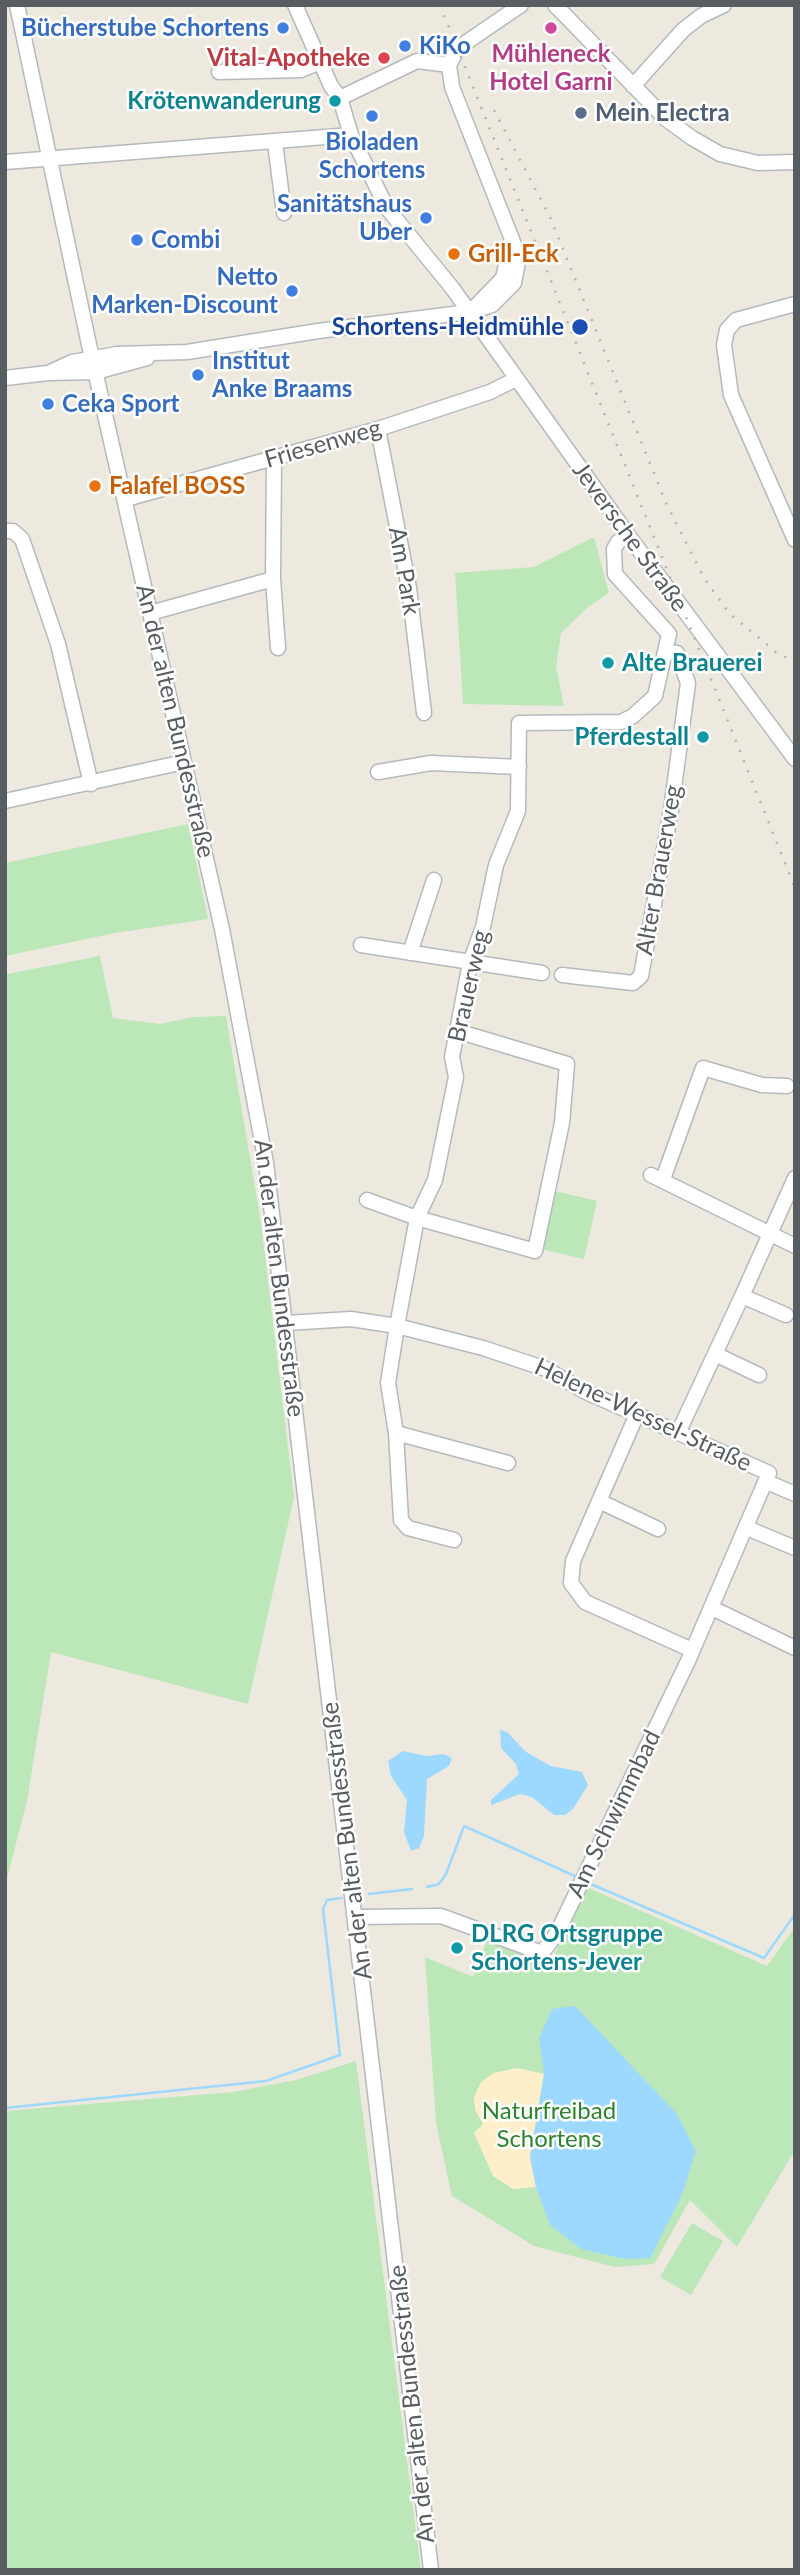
<!DOCTYPE html>
<html>
<head>
<meta charset="utf-8">
<style>
	body { margin:0 }
	#map { position:relative; width:800px; height:2575px; overflow:hidden; background:#ede9df; font-family:Lato,sans-serif }
	canvas { display:block }
	.frame { position:absolute; inset:0; border:7px solid #585d62; pointer-events:none }
</style>
</head>
<body>
<div id="map">
<canvas width="800" height="2575"></canvas>
<div class="frame"></div>
</div>
<script>
const ctx = document.querySelector('canvas').getContext('2d');
ctx.lineJoin = 'round';
function paint(path, color) {
  ctx.fillStyle = color;
  ctx.fill(path, 'evenodd');
}
function toPath(rows) {
  const path = new Path2D();
  for (const r of rows) {
    path.moveTo(r[0], r[1]);
    for (let i = 2; i < r.length; i += 2) path.lineTo(r[i], r[i + 1]);
  }
  return path;
}
function stroke(path, color, width, dash) {
  ctx.strokeStyle = color;
  ctx.lineWidth = width;
  ctx.lineCap = dash ? 'butt' : 'round';
  ctx.setLineDash(dash || []);
  ctx.stroke(path);
}
function write(font, color, halo, rows, align = 'center') {
  ctx.font = font + ' Lato,sans-serif';
  ctx.lineWidth = 5;
  ctx.setLineDash([]);
  ctx.textBaseline = 'middle';
  ctx.strokeStyle = halo;
  ctx.fillStyle = color;
  for (const [text, x, y, turn = 0] of rows) {
    ctx.save();
    ctx.translate(x, y);
    ctx.rotate((+turn || 0) * Math.PI / 180);
    ctx.textAlign = isNaN(turn) ? turn : align;
    if (halo) ctx.strokeText(text, 0, 0);
    ctx.fillText(text, 0, 0);
    ctx.restore();
  }
}
const green = toPath([
	[594,537,609,593,588,607,561,633,556,667,564,706,463,704,455,573,534,567],
	[188,824,208,919,115,933,5,956,5,863],
	[100,956,113,1018,160,1024,193,1017,226,1016,261,1223,294,1497,248,1704,51,1652,27,1801,5,1886,7,974],
	[555,1191,597,1201,584,1259,541,1249],
	[584,1886,767,1966,795,1927,795,2150,737,2247,690,2200,654,2264,615,2267,534,2246,452,2196,436,2123,425,1957,473,1977,487,1940,551,1963],
	[356,2061,421,2570,5,2570,5,2111,233,2092,296,2080],
	[692,2223,723,2241,691,2295,660,2277]
]);
const sand = toPath([
	[517,2068,544,2074,530,2157,536,2187,513,2189,493,2176,474,2133,483,2124,475,2110,474,2097,481,2082,494,2073]
]);
const water = toPath([
	[500,1730,507,1732,526,1752,551,1766,582,1772,588,1785,573,1809,565,1815,554,1815,532,1797,520,1794,491,1805,491,1800,519,1774,516,1764,501,1748],
	[403,1751,427,1756,444,1754,452,1758,449,1766,427,1779,424,1836,419,1848,411,1851,404,1832,407,1800,391,1776,388,1761],
	[575,2006,676,2113,696,2151,682,2195,650,2258,625,2259,581,2249,550,2225,536,2187,530,2157,544,2074,539,2038,552,2009]
]);
const stream = toPath([
	[586,1882,764,1958,795,1914],
	[427,1887,439,1884,446,1874,464,1826,577,1877],
	[369,1894,412,1889],
	[5,2108,266,2081,340,2055,323,1909,327,1900,341,1898]
]);
const minor = toPath([
	[17,5,88,340,222,929,266,1163,431,2570],
	[295,5,331,86,340,98,351,135,387,208,453,289,628,535,795,759],
	[555,5,666,119,692,138,720,154,758,163,795,162],
	[219,72,301,70,320,62],
	[633,86,683,30,701,16,724,5],
	[340,98,417,61,449,65],
	[275,143,284,213],
	[5,162,351,135],
	[795,304,736,320,727,330,724,345,731,395,795,540],
	[475,307,503,278,511,242],
	[48,373,72,362,117,354,187,352,318,331,469,312,492,305,514,283,519,257,452,87,449,65,458,48,521,5],
	[5,378,48,373,96,372,147,358],
	[378,429,409,588,424,713],
	[274,458,273,579,278,648],
	[126,499,378,429,490,392,516,379],
	[5,531,13,531,22,539,58,644,91,784],
	[150,613,273,579],
	[378,772,431,763,519,767],
	[5,801,184,762],
	[361,945,542,973],
	[410,953,434,880],
	[562,975,633,983,641,976,671,810,688,683,677,653,667,651],
	[651,1175,795,1246],
	[663,1179,703,1068,762,1085,787,1086],
	[367,1200,417,1218,535,1251,562,1123,567,1064,457,1031],
	[742,1296,795,1178],
	[286,1323,351,1319,397,1326,483,1348,546,1369,584,1391,769,1473,688,1661,557,1933,542,1953,441,1916,357,1917],
	[715,1354,759,1375],
	[637,1414,573,1561,571,1583,585,1602,692,1650],
	[679,1431,742,1296,786,1315],
	[396,1433,508,1463],
	[767,1482,795,1494],
	[599,1501,658,1529],
	[747,1528,795,1548],
	[454,1540,408,1528,401,1520,396,1433,388,1383,397,1326,417,1218,435,1180,456,1077,452,1057,470,963,483,927,496,865,518,811,519,723,621,722,633,716,655,696,669,634,615,574,614,549,618,542,628,535],
	[712,1608,795,1648]
]);
const rail = toPath([
	[440,5,795,888],
	[494,110,550,217,666,503,704,578,729,613,777,653,795,662]
]);
const markers = [
	[283,28,7,"#3f7fe0"],
	[551,28,7,"#d1479c"],
	[405,46,7,"#3f7fe0"],
	[384,58,7,"#e0444e"],
	[335,101,7,"#0f9aa8"],
	[581,113,7,"#5c6f8a"],
	[372,116,7,"#3f7fe0"],
	[426,218,7,"#3f7fe0"],
	[137,240,7,"#3f7fe0"],
	[454,254,7,"#e8710a"],
	[292,291,7,"#3f7fe0"],
	[580,327,9,"#1a4fb4"],
	[198,375,7,"#3f7fe0"],
	[48,404,7,"#3f7fe0"],
	[95,486,7,"#e8710a"],
	[608,663,7,"#0f9aa8"],
	[703,737,7,"#0f9aa8"],
	[457,1948,7,"#0f9aa8"]
];
const shopNames = [
	["Bücherstube Schortens",269,28,"right"],
	["KiKo",419,46],
	["Bioladen",372,142,"center"],
	["Schortens",372,170,"center"],
	["Sanitätshaus",412,204,"right"],
	["Uber",412,232,"right"],
	["Combi",151,240],
	["Netto",278,277,"right"],
	["Marken-Discount",278,305,"right"],
	["Institut",212,361],
	["Anke Braams",212,389],
	["Ceka Sport",62,404]
];
const hotelNames = [
	["Mühleneck",551,54],
	["Hotel Garni",551,82]
];
const healthNames = [
	["Vital-Apotheke",370,58]
];
const cultureNames = [
	["Krötenwanderung",321,101],
	["Alte Brauerei",622,663,"left"],
	["Pferdestall",689,737],
	["DLRG Ortsgruppe",471,1934,"left"],
	["Schortens-Jever",471,1962,"left"]
];
const serviceNames = [
	["Mein Electra",595,113]
];
const foodNames = [
	["Grill-Eck",468,254],
	["Falafel BOSS",109,486]
];
const transitNames = [
	["Schortens-Heidmühle",564,327]
];
const streetNames = [
	["Friesenweg",323,444,-16],
	["Jeversche Straße",630,537,54],
	["Am Park",404,571,80],
	["An der alten Bundesstraße",175,721,77],
	["Alter Brauerweg",659,870,-80],
	["Brauerweg",469,986,-77],
	["An der alten Bundesstraße",279,1278,83],
	["Helene-Wessel-Straße",643,1415,25],
	["Am Schwimmbad",614,1814,-64],
	["An der alten Bundesstraße",347,1841,-97],
	["An der alten Bundesstraße",412,2404,-96]
];
const parkNames = [
	["Naturfreibad",549,2111],
	["Schortens",549,2139]
];
paint(green, '#bbe7b9');
paint(sand, '#fdefca');
paint(water, '#9dd9ff');
stroke(stream, '#9dd9ff', 2.5);
stroke(minor, '#b5b9be', 17);
stroke(minor, '#fff', 14);
stroke(rail, '#b2b3b3', 2.5, [2, 9]);
for (const [x, y, r, color] of markers) {
  const dot = new Path2D();
  dot.arc(x, y, r, 0, 2 * Math.PI);
  ctx.fillStyle = color;
  ctx.fill(dot);
  stroke(dot, '#fff', 2.5);
}
write('bold 24px', '#366cbe', '#fff', shopNames, 'left');
write('bold 24px', '#b23c85', '#fff', hotelNames);
write('bold 24px', '#be3a42', '#fff', healthNames, 'right');
write('bold 24px', '#0d838f', '#fff', cultureNames, 'right');
write('bold 24px', '#4e5e75', '#fff', serviceNames, 'left');
write('bold 24px', '#c56008', '#fff', foodNames, 'left');
write('bold 24px', '#164399', '#fff', transitNames, 'right');
write('24px', '#585d62', '#fff', streetNames);
write('24px', '#2e842e', '#fff', parkNames);
</script>
</body>
</html>
